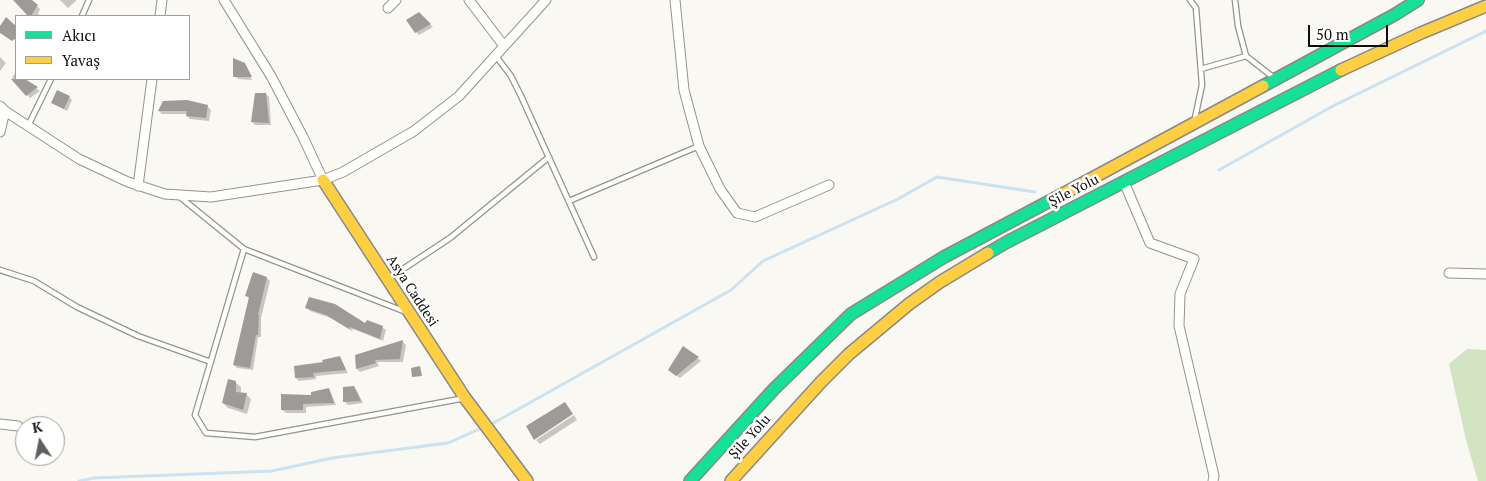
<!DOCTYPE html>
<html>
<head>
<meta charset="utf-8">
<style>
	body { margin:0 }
	#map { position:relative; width:1486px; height:481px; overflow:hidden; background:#faf8f2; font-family:"PT Serif",serif }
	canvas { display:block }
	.legend { position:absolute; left:15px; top:15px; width:175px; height:65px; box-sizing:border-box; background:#fff; border:1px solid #9e9e9e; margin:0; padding:6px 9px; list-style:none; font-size:15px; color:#0d0d0d }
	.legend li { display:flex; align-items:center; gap:10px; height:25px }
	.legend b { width:25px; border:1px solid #9e9e9e }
	.north { position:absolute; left:15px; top:416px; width:50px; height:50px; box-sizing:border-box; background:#fff; border:1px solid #9e9e9e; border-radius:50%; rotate:349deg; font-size:14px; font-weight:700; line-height:20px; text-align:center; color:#0d0d0d }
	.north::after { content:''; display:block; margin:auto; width:18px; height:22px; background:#605f5d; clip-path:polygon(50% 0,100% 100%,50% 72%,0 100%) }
	.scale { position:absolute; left:1308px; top:25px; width:80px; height:22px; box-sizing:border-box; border:2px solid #0d0d0d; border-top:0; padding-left:6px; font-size:15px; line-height:18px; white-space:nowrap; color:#0d0d0d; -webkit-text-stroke:4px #fff; paint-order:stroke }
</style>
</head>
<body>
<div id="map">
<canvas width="1486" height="481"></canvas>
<ul class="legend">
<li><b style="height:6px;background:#16e098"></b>Akıcı</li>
<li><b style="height:6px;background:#ffcf43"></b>Yavaş</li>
</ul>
<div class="north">K</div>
<div class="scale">50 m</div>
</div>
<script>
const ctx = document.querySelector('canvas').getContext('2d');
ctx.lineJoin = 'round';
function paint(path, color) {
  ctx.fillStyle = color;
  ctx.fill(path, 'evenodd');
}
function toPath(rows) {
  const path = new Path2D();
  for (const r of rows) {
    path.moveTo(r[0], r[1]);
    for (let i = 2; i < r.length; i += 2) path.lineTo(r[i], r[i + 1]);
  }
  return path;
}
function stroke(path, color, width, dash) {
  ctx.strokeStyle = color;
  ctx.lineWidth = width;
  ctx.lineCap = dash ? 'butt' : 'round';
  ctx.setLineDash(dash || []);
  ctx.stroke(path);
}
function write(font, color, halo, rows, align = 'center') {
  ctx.font = font + ' "PT Serif",serif';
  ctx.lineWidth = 5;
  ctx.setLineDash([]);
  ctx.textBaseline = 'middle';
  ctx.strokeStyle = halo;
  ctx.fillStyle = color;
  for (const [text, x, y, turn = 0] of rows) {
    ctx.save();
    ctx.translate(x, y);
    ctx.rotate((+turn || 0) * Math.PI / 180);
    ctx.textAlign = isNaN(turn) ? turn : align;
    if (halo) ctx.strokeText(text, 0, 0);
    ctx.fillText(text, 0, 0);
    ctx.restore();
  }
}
const forest = toPath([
	[1467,349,1486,350,1486,481,1478,481,1466,440,1449,364]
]);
const shadow = toPath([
	[15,0,30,0,40,9,38,14,42,16,29,16],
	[60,0,76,0,76,1,68,8],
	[419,13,433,27,419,35,416,32],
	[0,57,6,63,0,71],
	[245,64,252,80,238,79,235,76],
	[15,73,16,79,23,79,40,91,30,98,12,78],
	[266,94,269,97,271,125,255,125,252,122],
	[69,97,72,100,67,111,52,103],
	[208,107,211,110,209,121,190,119,187,116,188,114,162,114,159,111],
	[267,278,270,281,261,318,261,337,258,337,253,370,237,368,234,365,250,299,247,296],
	[307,308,366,325,382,327,386,330,383,341,353,329,352,331,331,318,310,311],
	[403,342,406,345,403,362,377,362,379,366,360,372,357,369,356,356],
	[684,348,701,361,680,378,672,373],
	[340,358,348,373,316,376,316,379,299,381,296,378,324,363],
	[235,382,241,387,241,394,246,394,251,399,247,414,228,408,223,403],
	[354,387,357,391,363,403,348,405,344,401],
	[328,390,331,393,336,405,306,407,306,413,286,413,282,410],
	[574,415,577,420,540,444,536,440]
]);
const stream = toPath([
	[1219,170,1333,106,1486,31],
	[490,425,731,290,763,261,898,199,937,177,1035,192],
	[79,481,94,478,272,471,332,458,448,443,484,427]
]);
const building = toPath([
	[13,0,32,0,38,5,31,16,28,16],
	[419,12,431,24,415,33,406,20],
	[6,17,16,26,16,38,12,41,0,33,0,26],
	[233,58,245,63,252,77,233,77],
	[11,79,25,79,38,87,26,96],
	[57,90,70,96,64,109,51,103],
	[255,93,266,93,269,123,251,122],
	[187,100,208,105,206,118,186,116,187,111,158,111,163,101],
	[253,272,267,277,258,315,259,315,258,335,256,335,250,368,233,365,249,297,245,296],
	[309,297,335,304,365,323,367,320,383,326,380,339,350,327,349,329,326,315,305,308],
	[403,340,400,359,375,360,376,363,356,369,355,355],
	[683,346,699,357,676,376,668,370],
	[340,356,346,370,313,373,314,377,295,378,294,366,323,362,322,360],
	[420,366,422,376,412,377,411,368],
	[228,379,236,381,236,392,247,393,243,410,222,403],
	[354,386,361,401,343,402,343,387],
	[329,388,334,403,303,404,303,410,281,410,281,394,311,395,311,392],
	[565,402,573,414,534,440,526,426]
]);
const lane = toPath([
	[1190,0,1196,8,1202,85,1195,118],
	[1235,0,1238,26,1246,56,1273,77],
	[82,16,89,0],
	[496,56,511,76,521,96,594,257],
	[1201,69,1246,56],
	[28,126,51,79],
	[180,197,244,249,195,415,206,433,255,437,465,398],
	[569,201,699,146],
	[244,249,406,312],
	[0,270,34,281,77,307,138,336,211,362],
	[388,279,450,238,549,157]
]);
const street = toPath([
	[224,0,271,76,303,137,323,180],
	[469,0,504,46],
	[675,0,684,90,699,146,720,189,737,213,755,217,829,185],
	[388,8,396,0],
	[160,16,162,0],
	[0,106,5,111,79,159,128,182,165,194,211,197,323,180,343,172,414,131,459,96,546,0],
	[0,132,5,111],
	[1124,182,1150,243,1194,259,1180,294,1179,326,1214,476,1213,481],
	[138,186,152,79],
	[1449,273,1486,274],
	[0,424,18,426]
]);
const fast = toPath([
	[1263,86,1394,15,1418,0],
	[988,253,1007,242,1341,70],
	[690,481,774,389,851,314,944,257,1061,195]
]);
const slow = toPath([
	[1341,70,1421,33,1486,6],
	[323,180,465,398,527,481],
	[1061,195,1263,86],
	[731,481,821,382,849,354,909,304,940,282,988,253]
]);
const streetNames = [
	["Şile Yolu",1074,191,-27],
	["Asya Caddesi",412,291,57],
	["Şile Yolu",750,437,-48]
];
paint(forest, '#d3e4c3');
paint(shadow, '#0003');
stroke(stream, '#cbe2f1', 3);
paint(building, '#9d9b97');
stroke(lane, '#949390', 7);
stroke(street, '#949390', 11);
stroke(fast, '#8a8987', 14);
stroke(slow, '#8a8987', 14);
stroke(lane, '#fefefd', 4.5);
stroke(street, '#fefefd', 9);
stroke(fast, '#16e098', 11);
stroke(slow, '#ffcf43', 11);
write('14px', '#0d0d0d', '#fff', streetNames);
</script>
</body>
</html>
